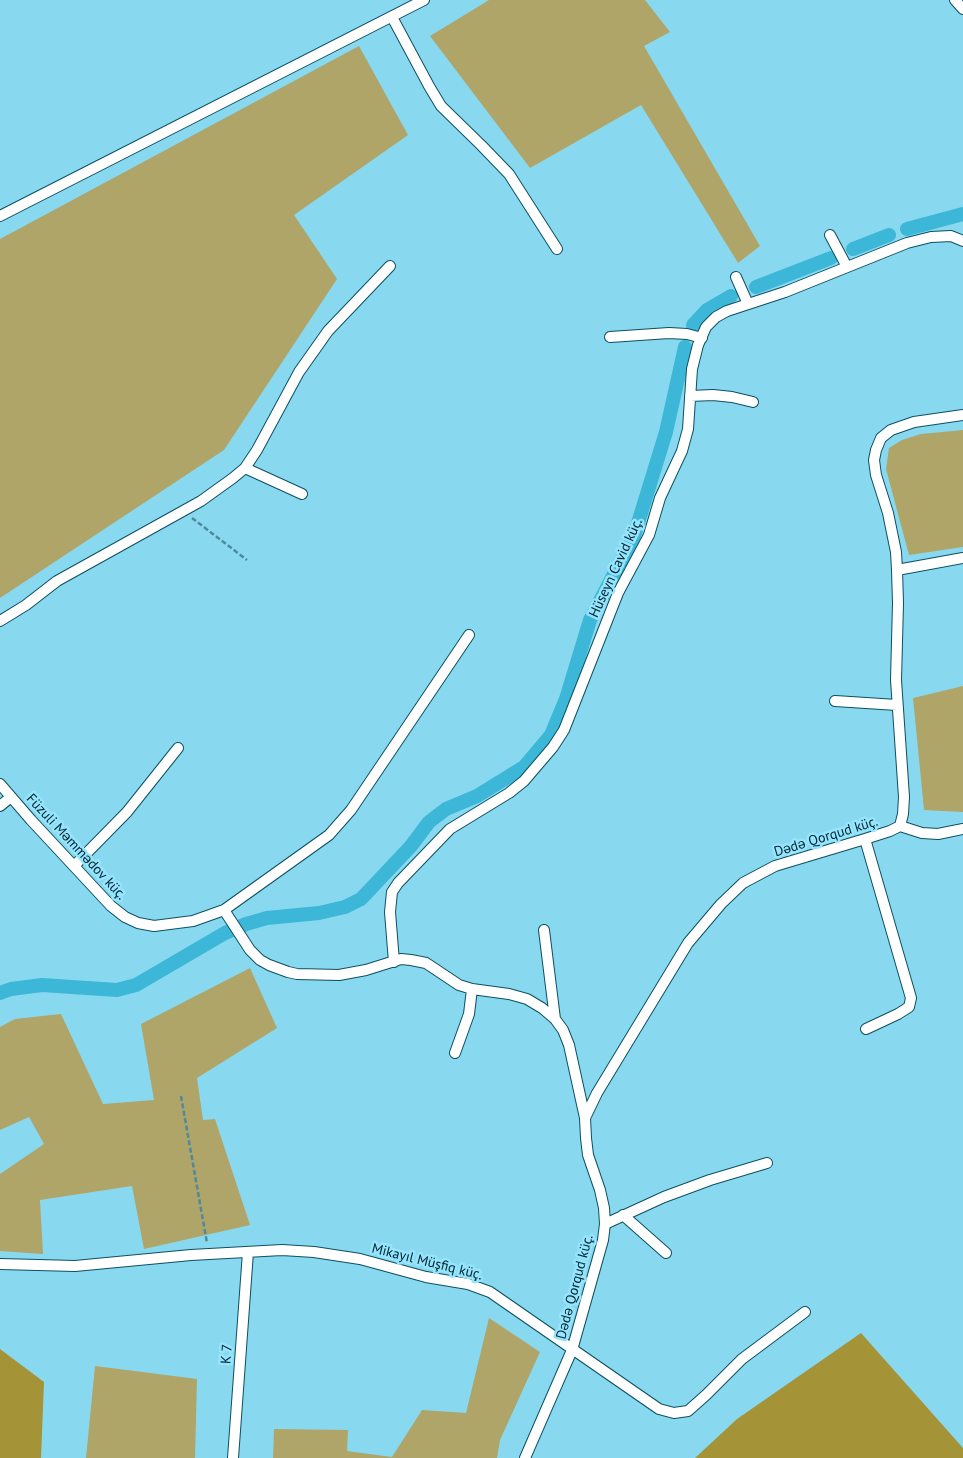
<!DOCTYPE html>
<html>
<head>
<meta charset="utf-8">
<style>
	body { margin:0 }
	canvas { display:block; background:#88d8f0 }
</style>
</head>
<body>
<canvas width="963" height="1458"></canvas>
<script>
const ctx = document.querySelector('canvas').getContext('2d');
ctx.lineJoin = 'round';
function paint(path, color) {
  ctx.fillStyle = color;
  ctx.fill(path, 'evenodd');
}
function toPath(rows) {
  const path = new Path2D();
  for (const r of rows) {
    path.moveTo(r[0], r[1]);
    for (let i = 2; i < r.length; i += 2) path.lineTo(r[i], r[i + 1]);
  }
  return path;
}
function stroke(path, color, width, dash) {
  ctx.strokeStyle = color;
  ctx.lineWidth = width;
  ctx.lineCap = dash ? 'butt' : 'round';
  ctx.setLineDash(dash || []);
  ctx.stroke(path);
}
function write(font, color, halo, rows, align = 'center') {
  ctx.font = font + ' "PT Sans",sans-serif';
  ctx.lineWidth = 5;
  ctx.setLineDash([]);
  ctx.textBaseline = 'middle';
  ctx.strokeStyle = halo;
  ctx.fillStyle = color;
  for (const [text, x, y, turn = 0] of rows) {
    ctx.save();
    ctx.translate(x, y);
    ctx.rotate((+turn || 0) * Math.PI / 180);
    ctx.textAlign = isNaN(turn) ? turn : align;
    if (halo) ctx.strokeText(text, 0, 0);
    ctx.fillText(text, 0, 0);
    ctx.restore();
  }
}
const green = toPath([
	[489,0,645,0,670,32,644,46,760,246,738,263,641,105,530,168,430,36],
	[359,46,408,135,294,215,337,279,224,450,0,598,0,239],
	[963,430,963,547,909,555,886,469,889,448,902,440,921,434],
	[963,686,963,812,924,810,913,698],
	[250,968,277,1028,197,1078,203,1120,215,1119,250,1225,144,1249,132,1186,40,1200,43,1254,0,1251,0,1174,44,1144,29,1117,0,1130,0,1027,15,1019,61,1014,103,1104,154,1100,141,1024],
	[489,1318,540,1352,500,1440,497,1458,273,1458,274,1429,348,1430,347,1451,392,1457,422,1410,466,1413],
	[95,1366,197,1379,195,1458,86,1458]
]);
const forest = toPath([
	[861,1333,963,1448,963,1458,695,1458,737,1419],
	[0,1349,44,1382,41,1458,0,1458]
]);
const canal = toPath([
	[907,229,963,214],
	[853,249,889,235],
	[756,287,831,258],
	[693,325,707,310,731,296],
	[0,993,11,989,42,985,117,990,136,985,225,933,246,924,267,918,319,913,345,907,361,899,411,846,429,822,446,809,477,796,524,767,551,735,566,699,590,620,634,536,666,432,685,347]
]);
const path = toPath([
	[192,518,247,560],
	[181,1096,207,1243]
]);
const street = toPath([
	[955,0,963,9],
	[392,17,429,86,441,106,481,145,509,174,557,249],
	[0,216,424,0],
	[830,235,847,267],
	[736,277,748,304],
	[610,337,669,333,687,334,702,338],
	[690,396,713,395,732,397,753,402],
	[245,468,302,494],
	[897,570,963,558],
	[0,621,26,605,57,581,201,501,233,478,245,468,257,450,299,372,328,331,390,266],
	[835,701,897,705],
	[0,784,31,820,111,906,125,917,138,923,154,926,193,921,224,910,329,835,351,810,469,635],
	[0,806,11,797],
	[900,826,922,833,938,834,963,829],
	[865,839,911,998,909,1007,898,1014,866,1029],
	[74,866,127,812,178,748],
	[224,910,250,950,260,960,269,965,288,972,297,974,339,975,366,970,401,959,411,960,426,963,459,985,472,989,509,994,527,999,542,1008,555,1019,563,1030,569,1045,585,1118],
	[544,930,555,1019],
	[394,962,390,912,392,892,398,883,450,829,509,793,524,781,553,747,564,730,618,593,649,535,660,498,682,451,688,429,692,369,698,345,706,327,716,317,727,311,785,292,907,243,931,237,951,236,963,241],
	[455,1053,469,1014,472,989],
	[623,1215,666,1253],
	[605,1224,664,1197,710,1180,767,1163],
	[0,1264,75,1266,191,1255,282,1250,314,1252,360,1259,426,1277,468,1284,490,1292,659,1409,674,1413,688,1411,706,1395,742,1359,805,1312],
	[233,1458,248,1252],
	[525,1458,572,1350,603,1240,605,1224,604,1208,600,1190,588,1155,586,1138,585,1118,597,1093,688,943,721,904,743,883,775,866,865,839,890,831,900,826,903,814,904,797,896,680,898,603,897,570,896,552,888,513,876,475,874,460,876,450,881,438,891,430,914,422,963,415]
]);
const streetNames = [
	["Hüseyn Cavid küç.",616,568,-65],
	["Dədə Qorqud küç.",826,837,-17],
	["Füzuli Məmmədov küç.",76,847,47],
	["Mikayıl Müşfiq küç.",427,1262,14],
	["Dədə Qorqud küç.",575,1287,-75],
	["K 7",227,1354,-86]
];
paint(green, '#afa568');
paint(forest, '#a49437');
stroke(canal, '#3db7d7', 14);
stroke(street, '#0c5061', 12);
stroke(path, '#4e8a9c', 2.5, [5, 2.5]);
stroke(street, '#fff', 10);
write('14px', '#02242e', '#95e5fe', streetNames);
</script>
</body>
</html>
